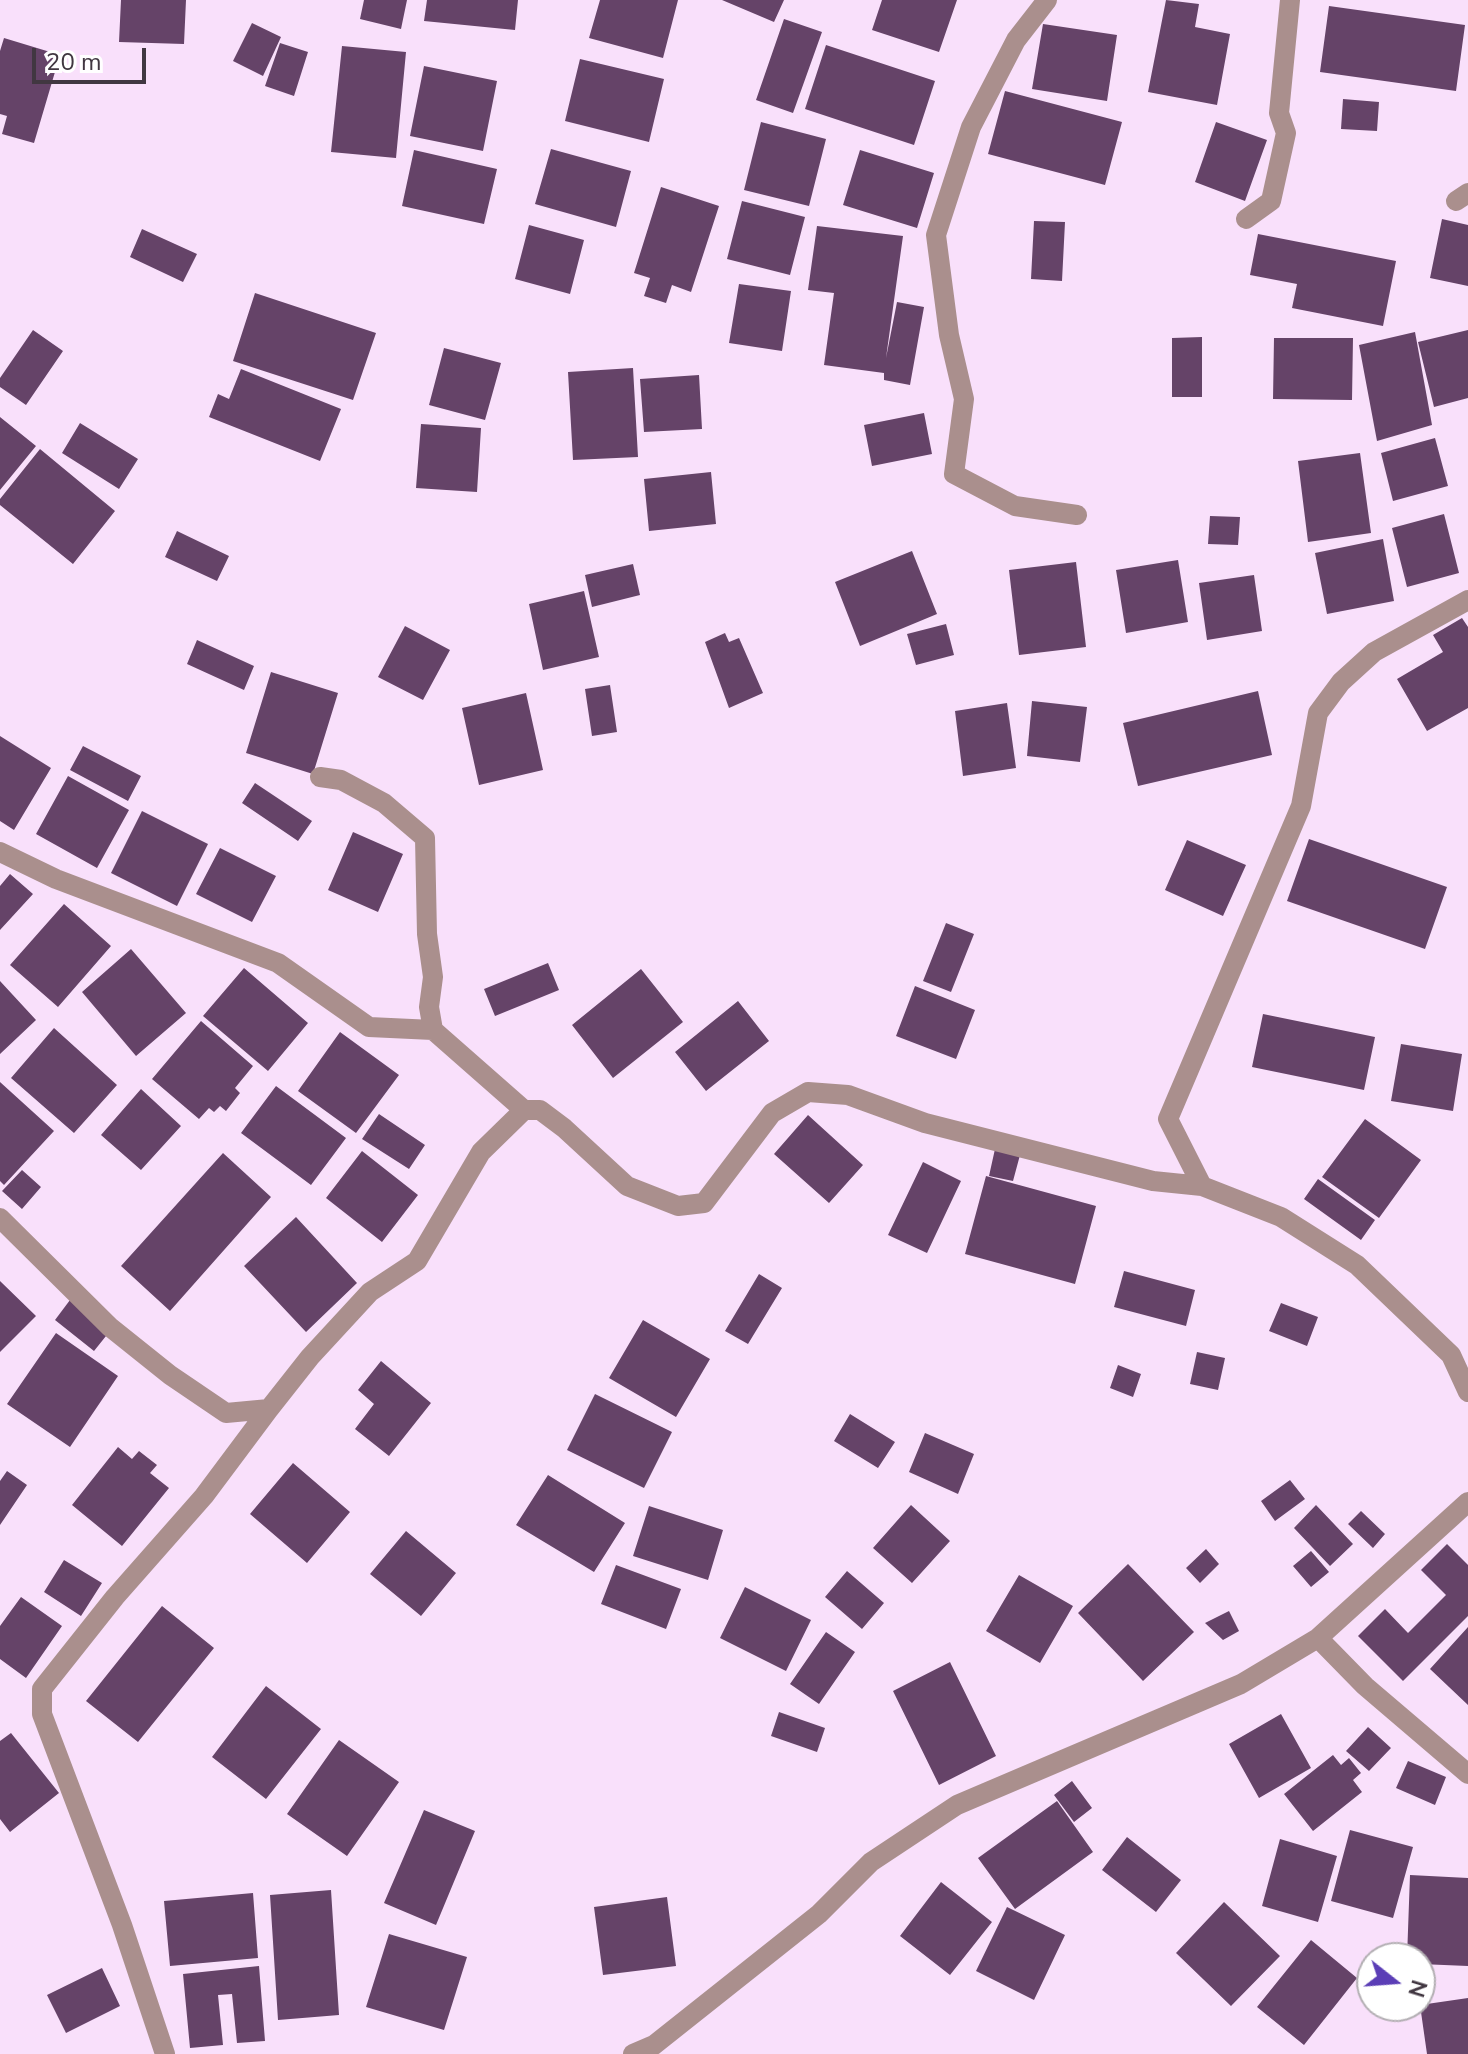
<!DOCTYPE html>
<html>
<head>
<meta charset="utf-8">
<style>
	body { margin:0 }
	#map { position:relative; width:1468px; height:2054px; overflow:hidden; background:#f9e0fb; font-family:"Nunito Sans",sans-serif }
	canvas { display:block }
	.north { position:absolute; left:1356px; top:1942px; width:80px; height:80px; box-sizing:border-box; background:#fff; border:2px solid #b3afb3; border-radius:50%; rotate:107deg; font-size:22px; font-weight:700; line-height:32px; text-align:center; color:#413741 }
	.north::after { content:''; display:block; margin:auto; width:28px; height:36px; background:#5b3eb6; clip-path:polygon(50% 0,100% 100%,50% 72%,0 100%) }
	.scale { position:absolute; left:32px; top:48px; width:114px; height:36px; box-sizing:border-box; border:4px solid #413741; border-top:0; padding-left:10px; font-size:24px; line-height:28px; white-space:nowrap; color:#413741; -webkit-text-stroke:6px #fff; paint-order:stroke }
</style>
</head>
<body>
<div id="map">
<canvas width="1468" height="2054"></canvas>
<div class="north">N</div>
<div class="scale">20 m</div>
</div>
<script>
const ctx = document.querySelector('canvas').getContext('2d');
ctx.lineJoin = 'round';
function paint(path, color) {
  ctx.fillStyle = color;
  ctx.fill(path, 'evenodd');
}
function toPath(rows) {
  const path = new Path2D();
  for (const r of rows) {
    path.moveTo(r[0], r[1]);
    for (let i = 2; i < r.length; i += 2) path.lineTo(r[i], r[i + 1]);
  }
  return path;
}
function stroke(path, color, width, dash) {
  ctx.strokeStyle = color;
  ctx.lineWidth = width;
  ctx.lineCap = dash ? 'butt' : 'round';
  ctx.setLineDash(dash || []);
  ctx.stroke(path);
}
const building = toPath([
	[121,0,186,0,184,44,119,42],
	[364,0,407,0,401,29,360,19],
	[427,0,518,0,515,30,424,21],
	[600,0,678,0,663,58,589,38],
	[722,0,784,0,774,22],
	[882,0,957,0,939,52,872,30],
	[1166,0,1199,4,1195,27,1230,34,1217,105,1148,92],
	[1329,6,1465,25,1456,91,1320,72],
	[784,19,822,32,793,113,756,100],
	[252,23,281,37,263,76,233,61],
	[1043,24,1117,35,1107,101,1032,89],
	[4,38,60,55,34,143,2,134,7,116,0,114,0,51],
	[280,43,308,52,294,96,265,86],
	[826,45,935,81,914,145,805,109],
	[342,46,406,52,396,158,331,152],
	[580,59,664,79,649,142,565,121],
	[424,66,497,81,483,151,410,136],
	[1005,91,1122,122,1105,185,988,154],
	[1343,99,1379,102,1377,131,1341,129],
	[761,122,826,139,809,206,744,190],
	[1216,122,1267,140,1245,201,1195,182],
	[551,149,631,171,616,227,535,204],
	[414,150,497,169,484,224,402,206],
	[860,150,934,173,917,228,843,205],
	[661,187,719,206,691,292,672,285,666,303,644,296,650,278,634,273],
	[742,201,805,217,790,275,727,259],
	[1442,219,1468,225,1468,286,1430,278],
	[1034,221,1065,222,1062,281,1031,279],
	[529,225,584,240,570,294,515,279],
	[817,226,903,236,886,358,897,302,924,307,910,385,884,380,884,373,824,365,834,293,808,290],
	[142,229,197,254,183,282,130,257],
	[1258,234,1396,261,1383,326,1292,308,1297,284,1250,275],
	[739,284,791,291,782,351,729,343],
	[255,293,376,333,353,400,233,361],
	[33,330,63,351,26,405,0,387,0,378],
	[1468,330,1468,398,1434,407,1418,342],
	[1415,332,1432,425,1377,441,1359,345],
	[1202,337,1202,397,1172,397,1172,338],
	[1274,338,1353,338,1352,400,1273,399],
	[444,348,501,363,485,420,429,405],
	[633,368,638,457,573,460,568,372],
	[241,369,341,409,320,461,209,417,218,394,229,399],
	[699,375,702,429,644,432,640,379],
	[924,413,932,454,872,466,864,425],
	[0,417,36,446,0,490],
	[80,423,138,459,119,489,62,453],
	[421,424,481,428,477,492,416,488],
	[1435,438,1448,486,1393,501,1381,453],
	[40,449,115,511,73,564,0,505,0,499],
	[1360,453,1371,533,1308,542,1298,461],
	[711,472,716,524,649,531,644,479],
	[1444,514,1459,573,1407,587,1392,528],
	[1210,516,1240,517,1238,545,1208,544],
	[177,531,229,556,217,581,165,557],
	[1383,539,1394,601,1327,614,1315,553],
	[912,551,937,614,860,646,835,582],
	[1178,560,1188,622,1126,633,1116,570],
	[1076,562,1086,647,1019,655,1009,570],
	[633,564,640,595,592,607,585,575],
	[1254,575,1262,631,1207,640,1199,583],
	[584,591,599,657,543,670,529,604],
	[1462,618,1468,627,1468,708,1427,731,1397,679,1443,652,1433,635],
	[946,624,954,655,916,665,907,634],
	[405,626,450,650,423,700,378,677],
	[725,633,729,642,739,638,763,693,729,708,705,642],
	[197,640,254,666,244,690,187,664],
	[271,672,338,693,313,774,246,753],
	[610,685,617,732,592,736,585,689],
	[1258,691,1272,755,1138,786,1123,723],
	[526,693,543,770,479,785,462,708],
	[1032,701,1087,707,1080,762,1027,756],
	[1007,703,1016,768,963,776,955,711],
	[0,736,51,768,14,830,0,821],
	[83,746,141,776,128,801,70,770],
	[68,776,129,810,97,868,36,834],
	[255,783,312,821,298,841,242,803],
	[142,811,208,844,177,906,111,873],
	[353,832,403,854,378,912,328,890],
	[1309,839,1447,887,1425,949,1287,901],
	[1187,840,1246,865,1223,916,1165,890],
	[220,848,276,876,252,922,196,894],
	[10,874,33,894,0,930,0,886],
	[64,904,111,946,58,1007,10,965],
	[946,923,974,934,951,992,923,981],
	[131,949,186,1013,136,1056,82,992],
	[548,963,559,990,495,1016,484,989],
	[244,968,308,1023,268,1071,203,1016],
	[641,969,683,1022,613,1078,572,1025],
	[0,981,36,1020,0,1054],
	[915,986,975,1010,956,1059,896,1036],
	[738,1001,769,1041,706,1091,675,1052],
	[1263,1014,1375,1037,1364,1090,1252,1067],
	[201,1021,253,1066,235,1088,240,1093,226,1111,220,1106,214,1112,209,1108,199,1119,152,1079],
	[54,1028,117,1085,74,1133,11,1078],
	[340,1032,399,1075,356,1133,298,1091],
	[1401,1044,1462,1054,1453,1111,1391,1101],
	[0,1082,54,1131,4,1185,0,1181],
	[276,1086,346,1138,311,1185,241,1133],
	[141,1089,181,1126,141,1170,101,1135],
	[379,1114,425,1145,409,1169,362,1139],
	[808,1115,863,1165,829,1203,774,1154],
	[1365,1119,1421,1160,1379,1218,1322,1177],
	[995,1149,1020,1155,1013,1181,989,1176],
	[362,1151,418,1195,382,1242,326,1198],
	[223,1153,271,1197,170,1311,121,1266],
	[923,1162,961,1181,927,1253,888,1235],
	[22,1170,41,1187,22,1209,2,1191],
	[986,1176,1096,1206,1075,1284,965,1254],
	[1318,1179,1375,1220,1361,1240,1304,1199],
	[296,1217,357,1283,306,1332,244,1266],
	[1124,1271,1195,1290,1186,1326,1114,1307],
	[759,1274,782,1288,748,1344,725,1331],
	[0,1281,36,1316,0,1352],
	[70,1300,110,1331,94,1351,55,1320],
	[1281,1303,1318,1317,1307,1346,1269,1331],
	[643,1320,710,1359,676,1417,609,1378],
	[56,1333,118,1376,70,1447,7,1404],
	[1197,1352,1225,1358,1218,1390,1190,1384],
	[381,1361,431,1403,389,1456,355,1429,374,1404,358,1390],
	[1118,1365,1141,1374,1133,1397,1110,1388],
	[595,1394,672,1432,644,1488,567,1450],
	[850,1414,895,1442,878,1468,834,1441],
	[925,1433,974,1454,958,1494,909,1472],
	[118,1447,132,1459,139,1451,157,1465,150,1473,169,1488,122,1546,72,1505],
	[293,1463,350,1512,307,1563,250,1514],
	[7,1471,27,1485,0,1525,0,1481],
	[548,1475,625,1523,594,1572,516,1525],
	[1290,1480,1305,1499,1275,1521,1261,1501],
	[911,1505,950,1541,912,1583,873,1548],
	[1316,1505,1353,1544,1330,1566,1294,1528],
	[649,1506,723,1530,708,1580,633,1556],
	[1361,1511,1385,1534,1373,1548,1348,1524],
	[406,1531,456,1573,421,1616,370,1574],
	[1447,1544,1468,1565,1468,1616,1403,1681,1358,1636,1385,1609,1408,1633,1446,1595,1421,1570],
	[1206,1549,1219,1564,1200,1583,1186,1568],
	[1311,1551,1329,1572,1311,1587,1293,1566],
	[64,1560,102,1583,81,1616,44,1592],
	[1128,1564,1194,1632,1143,1681,1078,1613],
	[616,1565,681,1589,666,1629,601,1604],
	[847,1571,884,1603,862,1629,825,1597],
	[1019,1575,1073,1606,1040,1663,986,1631],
	[745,1587,811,1620,786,1671,720,1638],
	[21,1597,62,1626,26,1678,0,1659,0,1626],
	[162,1606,214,1648,138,1742,86,1701],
	[1229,1611,1239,1631,1223,1640,1205,1623],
	[1468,1627,1468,1705,1430,1669],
	[826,1632,855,1652,819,1704,790,1684],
	[950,1662,996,1756,939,1785,893,1691],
	[266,1686,321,1729,266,1799,212,1757],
	[779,1712,825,1728,817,1752,771,1736],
	[1281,1714,1311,1768,1259,1798,1229,1744],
	[1368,1727,1391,1748,1369,1771,1346,1751],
	[11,1733,59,1793,10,1832,0,1819,0,1741],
	[339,1740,399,1782,347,1856,287,1814],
	[1333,1755,1341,1765,1349,1758,1361,1773,1353,1780,1362,1792,1313,1831,1284,1794],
	[1408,1761,1446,1777,1435,1805,1396,1788],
	[1072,1781,1092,1808,1074,1822,1054,1795],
	[1057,1801,1093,1852,1015,1909,978,1858],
	[424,1810,475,1831,436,1925,384,1903],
	[1350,1830,1413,1847,1393,1918,1331,1901],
	[1127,1837,1181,1880,1156,1912,1102,1870],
	[1280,1839,1337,1856,1318,1922,1262,1906],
	[1410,1875,1468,1878,1468,1966,1420,1964,1420,1958,1407,1958],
	[941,1882,992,1922,950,1975,900,1936],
	[331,1890,339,2015,278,2020,270,1895],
	[253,1893,258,1958,170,1966,164,1901],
	[667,1897,676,1966,603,1975,594,1907],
	[1224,1902,1280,1956,1231,2006,1176,1953],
	[1007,1907,1065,1935,1034,2000,976,1971],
	[389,1934,467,1957,444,2030,366,2007],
	[1311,1940,1357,1978,1304,2045,1257,2007],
	[259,1966,265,2041,237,2043,232,1994,218,1995,223,2045,190,2048,183,1974],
	[102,1968,120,2006,66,2033,47,1995],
	[1468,1998,1468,2054,1427,2054,1420,2005]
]);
const minor = toPath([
	[1047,0,1016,40,971,127,936,235,949,335,964,399,954,474,1015,506,1077,515],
	[1456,201,1468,193],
	[1246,219,1271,201,1286,133,1279,113,1290,0],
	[320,777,341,780,384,803,425,838,427,934,433,977,429,1007,433,1030,524,1110,540,1110,564,1128,627,1186,678,1206,704,1203,772,1113,808,1092,848,1095,925,1123,1153,1181,1202,1186,1281,1217,1357,1265,1451,1355,1468,1392],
	[0,852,56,879,278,963,369,1027,433,1030],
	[1202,1186,1168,1119,1301,806,1318,713,1341,682,1374,652,1468,600],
	[0,1218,110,1327,170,1375,226,1413,269,1409,310,1357,370,1292,417,1261,481,1152,524,1110],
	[1318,1638,1365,1686,1468,1774],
	[165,2054,122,1925,42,1714,42,1689,115,1597,204,1496,269,1409],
	[633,2054,654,2045,819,1914,871,1862,957,1805,1241,1684,1318,1638,1468,1502]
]);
paint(building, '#654368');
stroke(minor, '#aa8f8d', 20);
</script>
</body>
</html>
